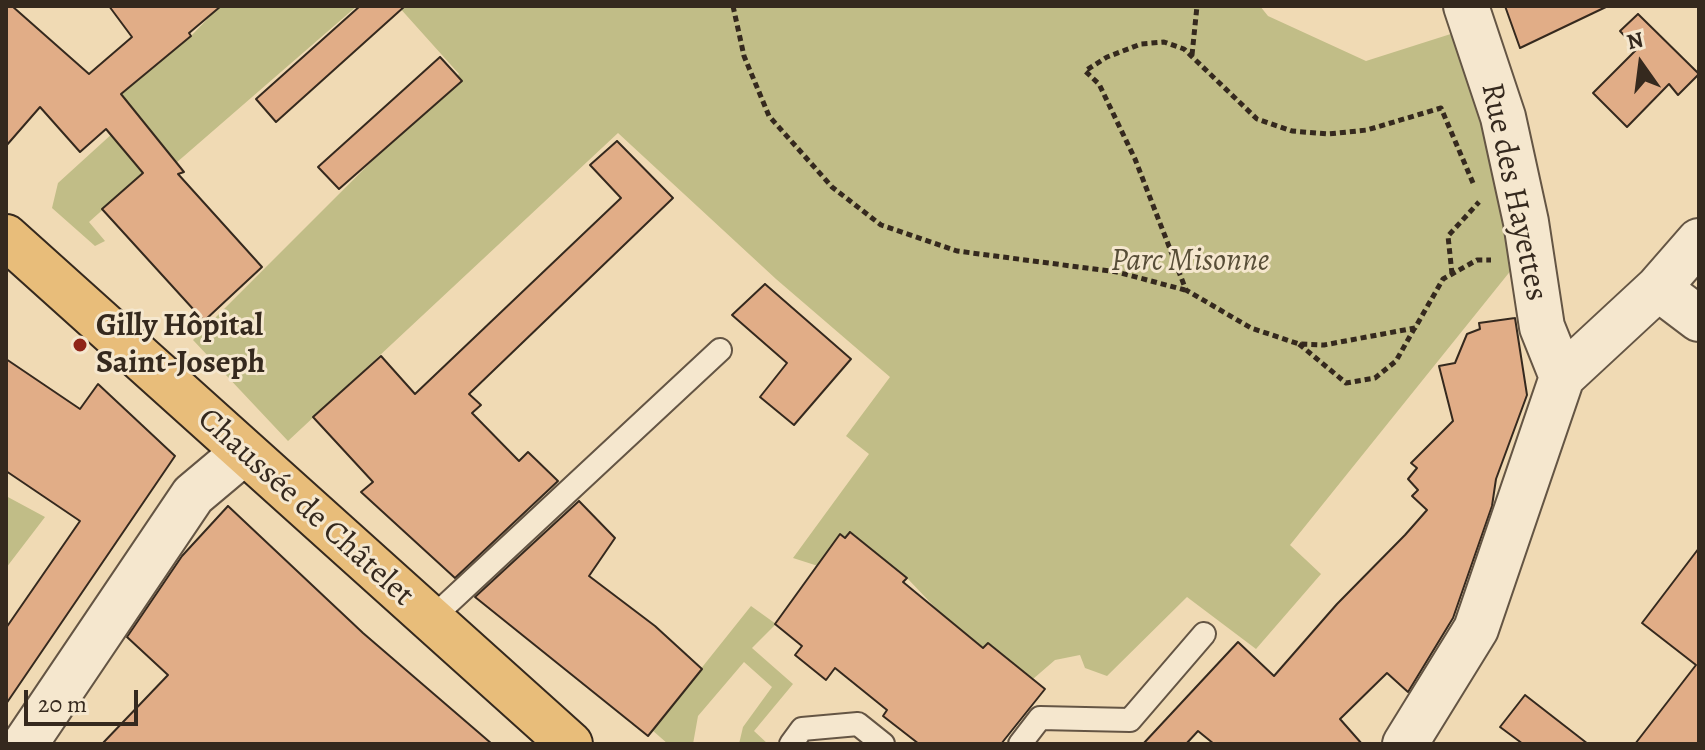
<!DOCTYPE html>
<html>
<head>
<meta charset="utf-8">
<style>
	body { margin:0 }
	#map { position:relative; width:1705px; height:750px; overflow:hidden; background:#f0dab4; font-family:Alegreya,serif }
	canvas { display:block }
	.frame { position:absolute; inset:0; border:8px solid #35291e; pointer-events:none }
	.north { position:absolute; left:1601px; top:24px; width:80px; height:80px; -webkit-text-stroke:6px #f5e7ce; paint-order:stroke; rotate:346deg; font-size:22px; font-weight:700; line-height:32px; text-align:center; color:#35291e }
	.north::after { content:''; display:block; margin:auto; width:28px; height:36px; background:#35291e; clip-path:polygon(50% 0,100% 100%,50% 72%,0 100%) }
	.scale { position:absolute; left:24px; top:690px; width:114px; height:36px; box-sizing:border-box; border:4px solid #35291e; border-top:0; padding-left:10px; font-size:24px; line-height:28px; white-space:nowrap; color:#35291e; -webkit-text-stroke:6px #f5e7ce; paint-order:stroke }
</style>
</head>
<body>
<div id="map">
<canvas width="1705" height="750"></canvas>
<div class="frame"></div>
<div class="north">N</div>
<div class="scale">20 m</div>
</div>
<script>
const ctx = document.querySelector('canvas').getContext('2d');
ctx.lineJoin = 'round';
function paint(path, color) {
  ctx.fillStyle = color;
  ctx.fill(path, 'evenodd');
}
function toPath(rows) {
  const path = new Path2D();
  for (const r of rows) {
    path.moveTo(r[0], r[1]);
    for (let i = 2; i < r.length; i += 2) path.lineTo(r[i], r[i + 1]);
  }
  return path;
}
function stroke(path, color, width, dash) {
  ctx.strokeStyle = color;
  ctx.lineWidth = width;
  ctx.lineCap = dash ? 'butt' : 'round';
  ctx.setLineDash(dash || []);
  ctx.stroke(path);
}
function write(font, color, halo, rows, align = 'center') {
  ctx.font = font + ' Alegreya,serif';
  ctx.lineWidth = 6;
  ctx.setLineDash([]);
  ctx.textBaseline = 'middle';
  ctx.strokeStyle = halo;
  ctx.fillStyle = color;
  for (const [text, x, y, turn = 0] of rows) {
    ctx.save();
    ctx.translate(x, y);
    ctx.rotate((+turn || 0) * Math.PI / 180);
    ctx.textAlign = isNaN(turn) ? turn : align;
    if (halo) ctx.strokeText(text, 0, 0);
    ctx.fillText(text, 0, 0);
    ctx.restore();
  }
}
const green = toPath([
	[220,6,357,6,176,163,166,153,89,222,105,241,95,246,52,208,58,183,136,112,121,94,191,36],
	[398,6,1260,6,1268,16,1366,61,1457,32,1499,141,1512,269,1290,545,1321,574,1256,649,1187,597,1107,676,1085,668,1080,655,1055,660,1033,679,988,643,983,647,971,639,968,642,907,578,851,532,845,538,841,535,818,566,793,558,869,454,846,436,890,377,776,279,618,133,288,441,193,340,459,74],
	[6,496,45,517,6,568],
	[751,606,776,624,752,648,793,684,754,731,768,744,739,744,743,727,772,687,744,662,698,716,693,744,668,744,652,730]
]);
const building = toPath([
	[6,6,12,6,89,74,132,37,109,6,221,6,189,33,191,36,121,94,184,172,178,174,262,267,204,321,102,209,143,173,106,129,80,152,40,107,6,146,6,6],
	[360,6,405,6,276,122,256,99,360,6],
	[1505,6,1608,6,1520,48,1505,6],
	[1638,14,1699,74,1678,95,1669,84,1627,127,1593,93,1637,49,1620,31,1638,14],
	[440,57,462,81,339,189,318,167,440,57],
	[617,141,673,198,469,394,481,405,472,413,519,461,528,452,558,481,455,578,361,492,373,482,313,417,381,356,415,394,621,198,590,165,617,141],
	[765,284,851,359,794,425,760,397,787,363,732,315,765,284],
	[1515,318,1527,395,1496,479,1492,506,1453,618,1408,692,1387,673,1340,719,1362,744,1214,744,1198,731,1186,744,1143,744,1238,642,1274,676,1337,604,1405,535,1427,510,1412,496,1418,490,1408,479,1417,468,1411,463,1453,421,1439,366,1455,363,1467,334,1480,329,1479,323,1515,318],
	[6,359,80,409,98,384,175,456,6,704,6,628,80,521,6,471,6,359],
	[579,501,615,538,589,576,655,626,702,669,648,736,475,597,579,501],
	[228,506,363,633,492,744,102,744,168,675,127,637,182,556,228,506],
	[850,532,907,578,903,582,983,648,988,643,1045,689,1001,744,919,744,883,716,887,710,835,668,826,680,795,655,802,646,775,624,840,534,845,538,850,532],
	[1699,548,1699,744,1635,744,1696,665,1642,623,1699,548],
	[1525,695,1588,744,1523,744,1500,727,1525,695]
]);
const path = toPath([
	[733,6,744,56,769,116,832,187,881,225,957,251,1117,272,1185,290],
	[1192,55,1197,6],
	[1473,183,1441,108,1367,130,1328,134,1292,131,1257,119,1184,49,1164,42,1141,44,1107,57,1085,71,1099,84,1135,159,1186,290,1251,328,1299,344,1324,345,1415,328,1443,279,1477,260,1491,260],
	[1452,274,1448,236,1479,202],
	[1299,344,1346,383,1375,378,1396,361,1414,329]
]);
const service = toPath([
	[430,620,720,350],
	[791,744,802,729,858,724,883,744],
	[1020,744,1040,718,1130,720,1204,634]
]);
const minor = toPath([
	[1466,6,1503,117,1526,222,1542,327,1562,377],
	[1658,288,1699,319],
	[25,744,193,495,243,453],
	[1405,744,1476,629,1562,377,1658,288,1699,241]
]);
const primary = toPath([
	[6,237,570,744]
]);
const markers = [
	[80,345,8,"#8f2418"]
];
const streetNames = [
	["Rue des Hayettes",1513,192,78],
	["Chaussée de Châtelet",305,508,42]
];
const parkNames = [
	["Parc Misonne",1190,262]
];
const poiNames = [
	["Gilly Hôpital",96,327],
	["Saint-Joseph",96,364]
];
paint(green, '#c1bd87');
paint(building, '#e1ad87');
stroke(building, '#35291e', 2);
stroke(service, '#645544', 26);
stroke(minor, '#645544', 48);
stroke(primary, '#35291e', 48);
stroke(path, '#35291e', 5, [6, 4]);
stroke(service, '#f5e7ce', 22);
stroke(minor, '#f5e7ce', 44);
stroke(primary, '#e8bd7a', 44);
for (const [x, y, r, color] of markers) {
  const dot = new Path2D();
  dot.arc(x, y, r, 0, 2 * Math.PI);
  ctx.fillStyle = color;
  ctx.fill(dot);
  stroke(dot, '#f5e7ce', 3);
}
write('32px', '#35291e', '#f5e7ce', streetNames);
write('italic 32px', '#584e38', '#f5e7ce', parkNames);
write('bold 32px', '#35291e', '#f5e7ce', poiNames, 'left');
</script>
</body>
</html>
